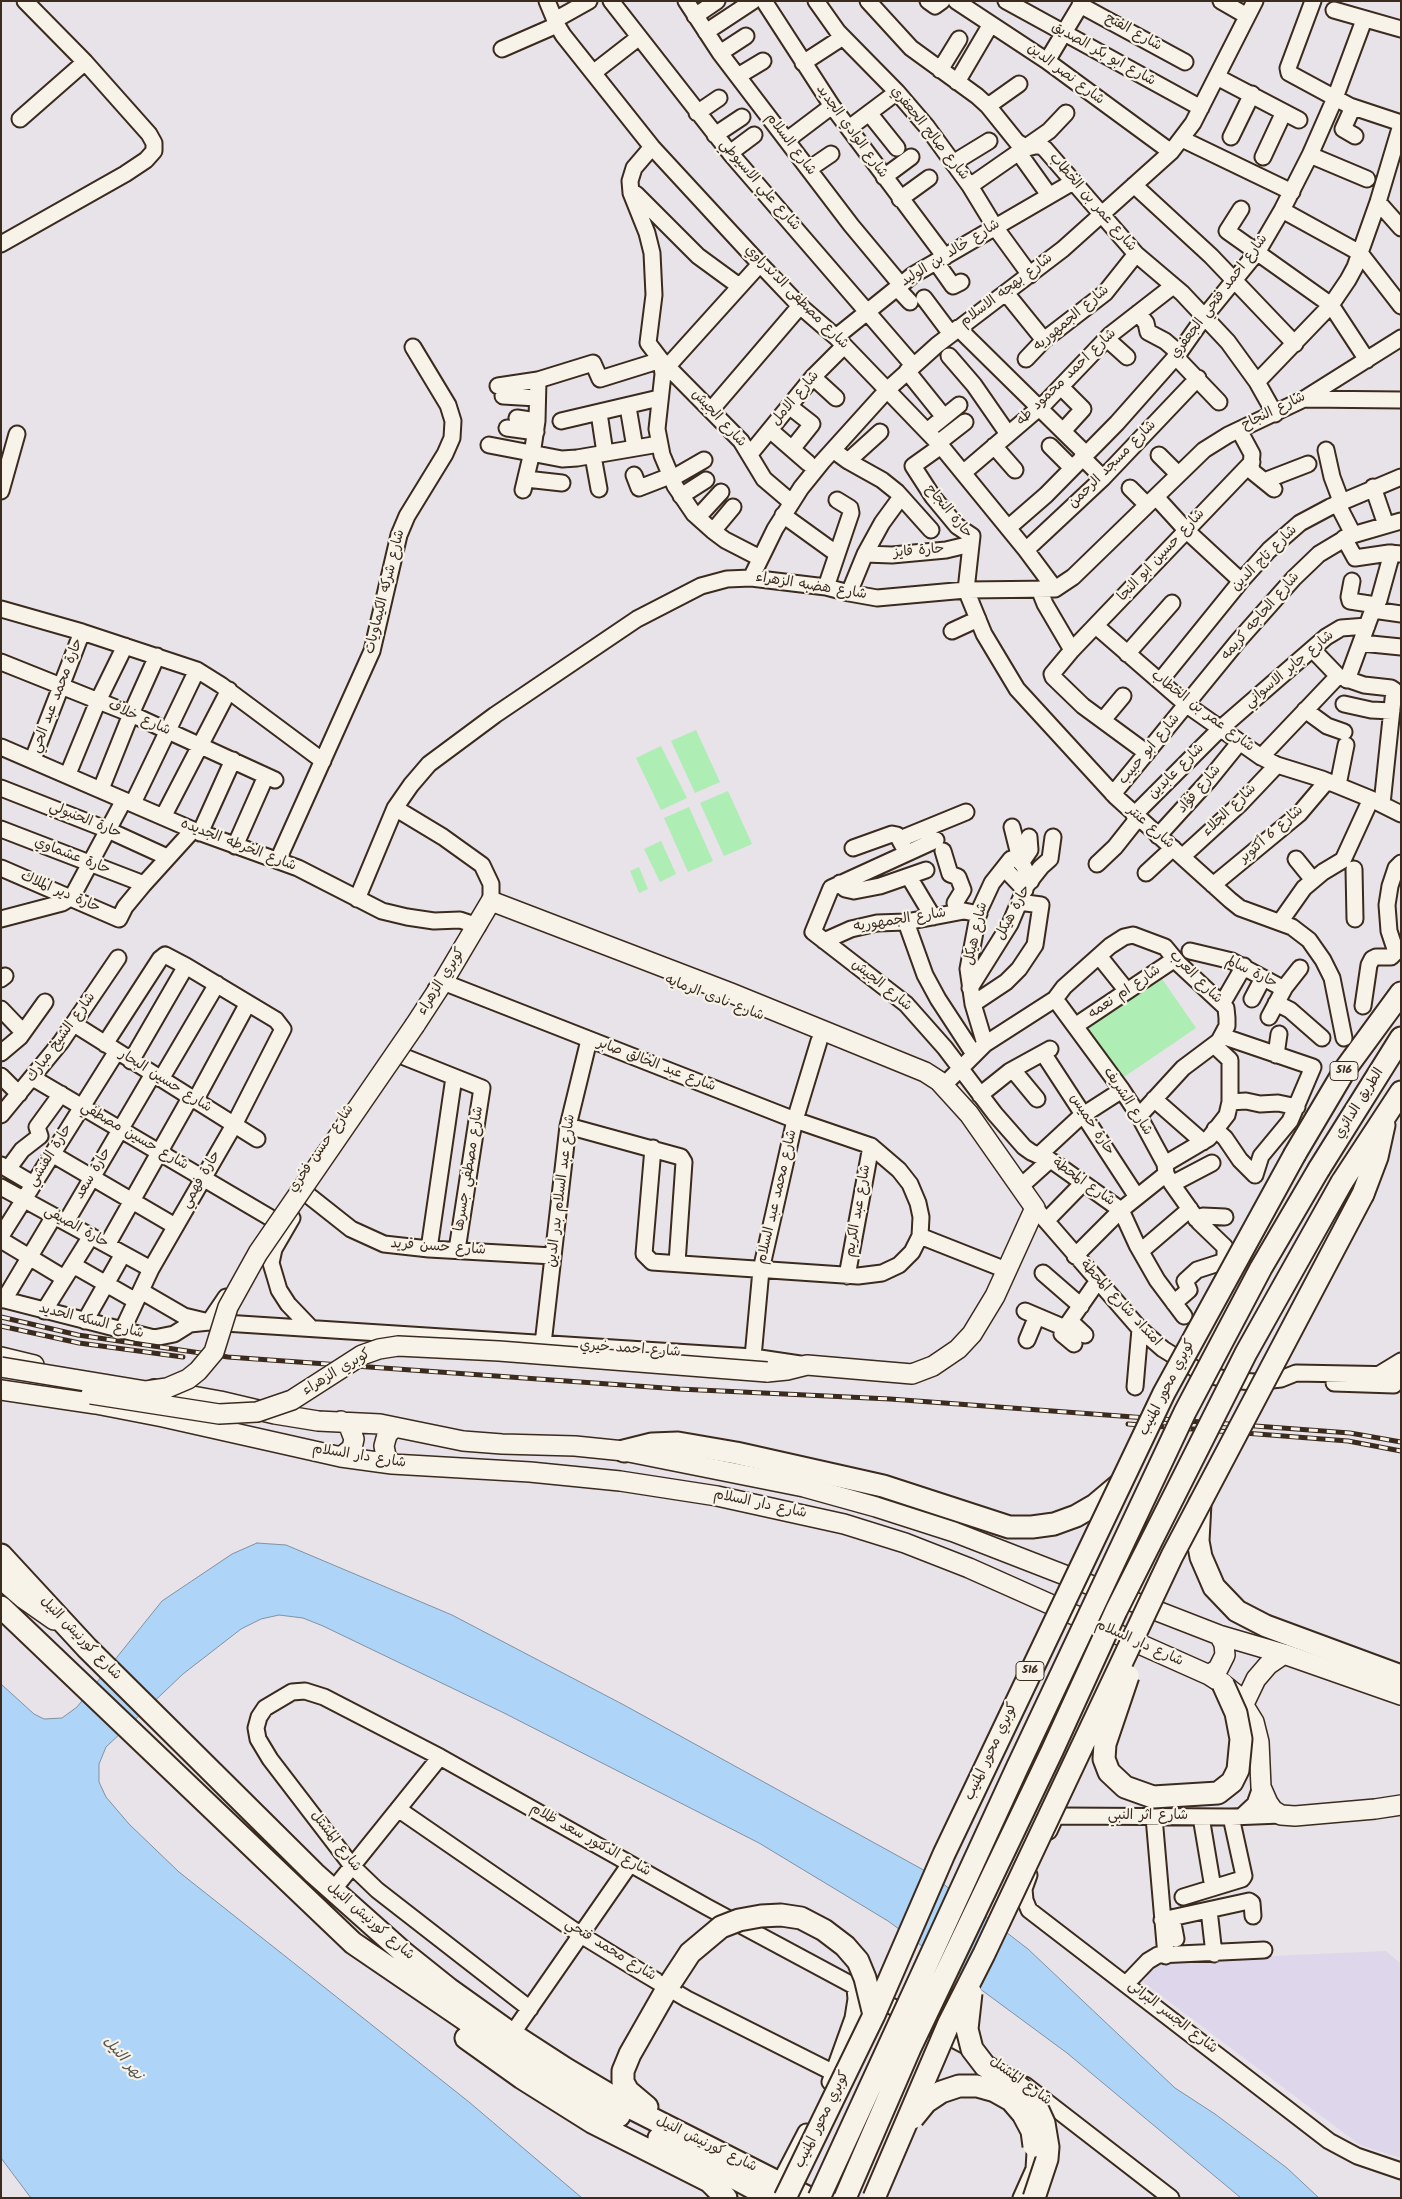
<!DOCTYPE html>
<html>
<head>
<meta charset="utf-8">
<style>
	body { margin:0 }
	#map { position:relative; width:1402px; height:2199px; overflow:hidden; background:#e8e2e9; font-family:Kalam,sans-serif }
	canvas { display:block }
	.frame { position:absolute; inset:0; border:2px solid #3b2a1e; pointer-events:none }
</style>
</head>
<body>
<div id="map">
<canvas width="1402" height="2199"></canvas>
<div class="frame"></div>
</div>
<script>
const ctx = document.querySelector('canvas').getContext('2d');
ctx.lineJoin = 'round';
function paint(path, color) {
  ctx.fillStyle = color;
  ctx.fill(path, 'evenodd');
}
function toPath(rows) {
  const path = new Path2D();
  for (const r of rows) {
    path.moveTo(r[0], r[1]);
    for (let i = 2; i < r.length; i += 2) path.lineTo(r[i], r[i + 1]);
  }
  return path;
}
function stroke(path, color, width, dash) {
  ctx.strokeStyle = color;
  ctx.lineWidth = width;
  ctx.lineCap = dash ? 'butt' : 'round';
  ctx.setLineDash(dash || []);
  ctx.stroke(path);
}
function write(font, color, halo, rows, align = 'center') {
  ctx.font = font + ' Kalam,"Playpen Sans Arabic",sans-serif';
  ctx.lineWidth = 4.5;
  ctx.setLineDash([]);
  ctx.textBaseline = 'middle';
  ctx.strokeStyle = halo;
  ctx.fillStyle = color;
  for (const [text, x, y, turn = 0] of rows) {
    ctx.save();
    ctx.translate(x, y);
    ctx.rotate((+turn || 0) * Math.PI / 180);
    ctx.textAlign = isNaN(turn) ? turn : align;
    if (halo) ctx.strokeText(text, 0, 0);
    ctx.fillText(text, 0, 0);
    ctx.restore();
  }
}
const built = toPath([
	[1386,1951,1401,1964,1401,2158,1360,2145,1143,1982,1158,1961]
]);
const green = toPath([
	[696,730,720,782,695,793,671,741],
	[661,746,687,798,661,810,636,758],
	[728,791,752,844,724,856,700,803],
	[689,807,713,861,688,872,664,818],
	[661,841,676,874,660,882,644,849],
	[639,867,648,889,639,893,630,871],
	[1158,973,1196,1028,1121,1079,1084,1023]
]);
const water = toPath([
	[257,1543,286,1545,452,1615,624,1705,929,1873,1028,1949,1175,2088,1215,2114,1287,2168,1319,2198,1241,2198,1067,2053,888,1921,759,1843,504,1713,323,1626,303,1618,279,1615,261,1619,241,1629,183,1674,106,1747,99,1764,99,1782,106,1797,129,1824,179,1872,469,2102,582,2198,31,2198,1,2158,1,1684,34,1714,44,1719,62,1718,77,1707,162,1601,232,1554,257,1543]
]);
const minor = toPath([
	[547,1,557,25,563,35,652,147,760,264,800,306,836,337,941,446,1026,550,1055,589],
	[611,1,730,153,913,365],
	[686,1,720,53,851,225,901,285],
	[764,1,832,106,945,257],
	[816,1,838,32,897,92,927,127,970,186,995,227,1030,275],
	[868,1,911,48,977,96,988,106,1017,142,1027,148,1039,145,1045,149,1136,254,1182,293,1228,342,1257,382,1275,414],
	[928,1,935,6,942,1],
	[956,1,1047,61,1171,152],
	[1006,1,1201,108],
	[1221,1,1247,16],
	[1313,1,1288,68,1289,73,1350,106,1401,123],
	[1080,5,1185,62],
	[1334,10,1401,29],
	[695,16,717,1],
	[555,20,589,1],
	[706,32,753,1],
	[502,49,557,25],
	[720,53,746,36],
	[1047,61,1083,1],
	[803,63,843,37],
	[940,70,959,39],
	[593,73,638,38],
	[738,76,763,61],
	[1217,77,1299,120],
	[957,82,991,24],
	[988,106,1019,84],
	[1353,107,1343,129,1355,136],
	[697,113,719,98],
	[869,113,897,148],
	[20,119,85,62],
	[849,128,897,92],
	[715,135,742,117],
	[1231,137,1252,94],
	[1182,139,1292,192],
	[787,140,832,106],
	[652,147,634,168,630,181,631,193,647,233,652,253,654,295,648,343,661,360,741,441,764,479,791,502],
	[730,153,754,135],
	[1019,153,1049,195],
	[1310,155,1367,179],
	[1263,157,1284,112],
	[953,163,989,141],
	[809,169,831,154],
	[884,177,911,157],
	[1134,185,1211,256,1295,344],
	[970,186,1049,131,1066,113],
	[636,194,698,256,739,286],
	[900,199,929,178],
	[1378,202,1401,228],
	[1241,209,1227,231,1331,305,1367,360],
	[1282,210,1360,253,1401,306],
	[1,244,125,174,146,160,154,151,154,143,149,134,85,62,25,1],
	[936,262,953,286,961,282],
	[897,288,910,302],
	[1006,293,1044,340],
	[924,298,951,334],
	[1138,313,1146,323,1148,332,1165,341,1179,353],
	[958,328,1086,454],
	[836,337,913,275,1073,182],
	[1107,339,1127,357],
	[949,356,974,385,1008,434],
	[1175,356,1219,402],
	[1026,359,1044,340,1105,293,1136,254],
	[661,360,663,374,657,429,662,455,675,486,694,514,713,531,725,540,760,558],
	[668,366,760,264],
	[907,371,944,417],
	[813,377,836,398],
	[1257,382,1331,305,1348,280,1355,267,1378,202,1401,125],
	[498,386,538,380,593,363,600,379,661,360],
	[1061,387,1083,409,1063,431],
	[503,396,537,398],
	[1304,399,1401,400],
	[789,406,812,424,792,449],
	[628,407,635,448],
	[711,410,800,306],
	[599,413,605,453],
	[517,418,537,421],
	[561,421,659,398],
	[507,428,536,432],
	[770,430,808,463],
	[1239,430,1252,454,1251,467,1253,472,1274,489],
	[927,431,959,405],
	[938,443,965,422],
	[489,445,562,459,577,458,659,444],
	[941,446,913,466,933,497,957,526,972,536,966,590,984,634,1017,689,1116,797,1230,900,1240,908,1292,927,1309,940,1323,960,1332,978,1344,1038],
	[994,446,1015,470],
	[1050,446,1072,468],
	[833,450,848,461,882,480,897,492,931,530],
	[1326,450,1332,477,1341,501],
	[750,454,813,377,844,346],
	[1159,455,1178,474],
	[593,456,599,489],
	[1082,457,1103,478],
	[848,461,880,432],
	[963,473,1046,402,1110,335,1173,286],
	[634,475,639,488,670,476],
	[526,479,562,483],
	[671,479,704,460],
	[1264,481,1308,464],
	[1373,487,1386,525],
	[1130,488,1147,505],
	[523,490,533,448,537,421,538,380],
	[1,491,17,434],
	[681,496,706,480],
	[1156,497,1187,531,1241,581],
	[1337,503,1353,534],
	[783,515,837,554],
	[698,517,721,492],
	[1008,528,1046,495,1117,423,1179,353,1205,316,1258,251,1282,210,1310,155,1335,98,1364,20],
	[713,531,733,507],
	[1344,538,1355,558,1389,553,1401,554],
	[1026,550,1103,478,1198,378],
	[865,554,892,555,946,550,971,544],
	[751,578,775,529,801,488,822,462,887,390,937,345,1063,249,1171,152,1193,123,1255,1],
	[1352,581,1349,597,1350,601,1376,605],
	[826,587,851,513,850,508,837,500],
	[1039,589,1045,604,1072,650],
	[849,593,865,554,882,523,901,497],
	[1,609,82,632,197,670,221,685,323,761],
	[1373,610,1401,614],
	[1096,626,1187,705,1261,757,1277,765,1322,779,1371,799,1401,814],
	[952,631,978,619],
	[1361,643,1401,647],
	[1313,650,1338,676,1364,685,1391,688,1394,690,1382,804],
	[1127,654,1172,603],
	[1,662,131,714,275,780],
	[1347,680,1372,612,1379,600,1392,553],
	[1160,681,1241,581,1269,550,1300,523,1330,507,1401,477],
	[1344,704,1371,710,1392,711],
	[1305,710,1327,726,1344,732],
	[1103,720,1123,696],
	[1,747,193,830,298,868,382,911,407,917,434,921,460,920,478,926],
	[1147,753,1083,706,1053,677,1052,674,1072,650,1252,462],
	[1261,757,1338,676],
	[33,759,82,632],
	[68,774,98,701,125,646],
	[1338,785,1346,745],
	[1,788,108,830,167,857],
	[101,789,131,714,157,656],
	[1113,794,1238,641,1294,578,1319,554,1349,536,1401,521],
	[133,803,197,670],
	[395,808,443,837,482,865,491,884,491,901],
	[1134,815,1220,729,1326,637,1341,628,1367,626],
	[163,817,229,690],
	[1012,827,1020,859,1031,881],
	[1,829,144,884],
	[200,833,233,760],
	[1158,836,1209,780,1239,743],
	[900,839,966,812],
	[936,840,831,888,813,932,906,1004,945,1048,995,1114,1024,1147,1031,1152,1055,1163,1121,1210,1137,1245,1157,1280,1184,1316],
	[235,846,266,776],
	[853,848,892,834,897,835,903,846],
	[943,851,950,874,958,877,963,890,955,903,958,912],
	[1183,856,1240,804,1277,765],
	[1296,859,1313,880],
	[278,860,372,651,399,535,407,516,445,454,452,438,453,421,448,405,413,347],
	[1021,863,1030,850,1029,837],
	[1097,864,1115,847,1138,818],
	[1,868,119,919,125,907,144,884,193,830],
	[1004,868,1025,890],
	[1354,869,1355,919],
	[1146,873,1173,848],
	[909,877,933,917],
	[840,883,845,889,854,891,880,886,926,870],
	[1213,885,1299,814,1327,781],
	[357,899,395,808,411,785,429,764,495,715,637,619,701,586,727,579,751,578,826,587,849,593,877,598,966,590,1055,589,1073,577,1204,450,1228,435,1304,399,1401,338],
	[1,919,62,903,72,897,124,800],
	[906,922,925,975,938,999,974,1054],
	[1280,922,1304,888,1323,872,1343,860,1371,799],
	[824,941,851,929,877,923,906,922,964,911,979,914],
	[1190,951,1232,961,1284,989],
	[1099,956,1127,991],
	[1,979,5,976],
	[970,988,1010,924,1026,886,1041,867,1050,859,1053,837],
	[436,989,443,982,795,1120,871,1146,899,1170,910,1184,918,1203,921,1217,920,1236,912,1252,899,1265,882,1273,858,1276,652,1262,644,1254,653,1148],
	[1055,999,1122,1090,1139,1116,1165,1164,1166,1174,1172,1184,1199,1222,1225,1247,1225,1261,1197,1270,1185,1281,1189,1290,1174,1303],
	[1252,999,1263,978],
	[1276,1003,1290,1010,1322,1038],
	[973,1004,1006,982,1019,969,1035,945,1041,905,1019,902],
	[1222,1004,1244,966],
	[1363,1006,1369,965,1372,959,1376,957,1391,957,1396,952,1389,931,1387,905,1390,886,1396,868,1401,863],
	[1,1009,23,1032],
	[1269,1017,1285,987,1300,968],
	[74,1024,257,1139],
	[1075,1026,1175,959],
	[1222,1036,1313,1067,1290,1121,1261,1156,1255,1175],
	[105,1044,160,959,165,955,186,966,276,1020,283,1029,234,1125,151,1269,122,1331],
	[985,1044,973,1004,968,969,979,911,992,883,1011,859],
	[1,1053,20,1037,45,1002],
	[1043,1053,1137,1197],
	[1276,1055,1279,1034],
	[402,1056,482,1088,457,1250],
	[131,1061,186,966],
	[1013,1070,1037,1099],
	[1,1076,19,1094],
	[33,1078,286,1227],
	[161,1079,217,984],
	[943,1086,985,1044,1055,999,1064,987,1110,946,1124,937,1133,935,1165,947,1179,964,1222,1004,1226,1008,1227,1018,1227,1026,1219,1041,1183,1068,1139,1116],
	[980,1095,1010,1071,1050,1049],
	[1154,1099,1203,1142],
	[195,1101,248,1003],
	[1230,1102,1246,1101,1260,1104,1278,1103,1297,1107],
	[1,1115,61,1042,118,958],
	[568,1126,681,1157,684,1162,677,1263],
	[1215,1129,1225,1138,1240,1160,1255,1175],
	[52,1154,175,1226],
	[1039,1155,1080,1117,1122,1090],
	[1165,1164,1209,1138,1227,1115,1230,1102,1230,1060,1214,1045],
	[1,1165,33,1184],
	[8,1169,22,1150,40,1136,37,1127,61,1094],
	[1172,1184,1212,1163],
	[1,1187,151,1269],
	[1020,1187,1050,1160],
	[308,1195,351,1229,384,1244,429,1249,553,1256],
	[1035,1208,1140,1329,1163,1349,1202,1373,1228,1380,1254,1382,1281,1379,1296,1373,1401,1375],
	[292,1218,274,1249,271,1263,279,1290,288,1304,310,1327],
	[1196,1219,1203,1216,1225,1217],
	[1046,1221,1083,1183],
	[66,1222,153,1074],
	[1,1236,117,1051],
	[920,1236,1006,1270],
	[1,1240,64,1278],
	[107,1245,190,1098],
	[429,1249,454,1077],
	[1141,1251,1190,1209],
	[1075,1256,1121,1210,1166,1174],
	[73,1265,136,1301],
	[1043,1273,1081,1306],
	[847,1276,871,1146],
	[141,1291,184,1316,209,1322,753,1357,800,1364],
	[1,1299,154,1338,174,1334,190,1324,209,1322,226,1297],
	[4,1300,54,1216],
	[44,1311,91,1236],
	[1025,1311,1065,1328,1097,1282],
	[85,1321,123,1254],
	[1070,1321,1085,1335],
	[1065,1328,1062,1334,1074,1344],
	[1027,1340,1037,1316],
	[543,1344,568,1126,589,1040],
	[753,1357,761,1270,795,1120,819,1041],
	[1378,1375,1401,1361],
	[1334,1383,1394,1385],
	[1135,1387,1140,1329],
	[398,1809,581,1935,638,1970,687,1999,834,2073],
	[1154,1817,1166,1956],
	[1201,1817,1213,1888],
	[1241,1817,1255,1804,1261,1787],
	[1049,1831,1055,1818,1061,1816,1231,1817,1281,1815],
	[1029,1875,1024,1889,1025,1900,1029,1910,1329,2141,1357,2156,1401,2171],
	[333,1890,440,1757],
	[1183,1897,1242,1879,1244,1876,1231,1817],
	[1209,1910,1214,1954],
	[1172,1918,1176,1939],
	[1162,1920,1249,1901,1252,1903,1253,1916],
	[1127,1983,1148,1961,1158,1955,1264,1950],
	[530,2009,377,1890,352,1866,270,1759,258,1739,256,1728,259,1717,265,1708,292,1692,305,1691,324,1697,440,1757,707,1907,975,2051],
	[512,2034,630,1864],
	[830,2082,853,2018,856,1999,855,1988],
	[1025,2085,1171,2198],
	[780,2182,806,2132],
	[1021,2198,1034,2169,1036,2136]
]);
const major = toPath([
	[415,1025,443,982,491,901,731,993,925,1072,939,1081,969,1114,1035,1208,995,1296,972,1334,958,1349,933,1366,912,1374,807,1365,787,1370,767,1372],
	[1,1357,34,1365],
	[154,1389,220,1401,275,1414,318,1421,380,1424,463,1441,502,1444,575,1446,624,1451,804,1487,876,1507,954,1532,1219,1635,1284,1654,1401,1695],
	[1,1390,96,1404,163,1417,341,1457,392,1464,530,1472,620,1481,717,1496,844,1524,905,1543,969,1568,1209,1675,1223,1684,1238,1696,1254,1722,1259,1742,1261,1787,1268,1803,1273,1810,1281,1815,1295,1816,1375,1809,1401,1805],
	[341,1421,349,1426,354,1439,352,1448,341,1457],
	[392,1464,386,1456,384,1446,387,1435,394,1427],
	[1,1579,24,1599,54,1620],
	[1209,1675,1218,1669,1225,1655,1224,1644,1219,1635],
	[1244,1704,1256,1679,1268,1665,1284,1654]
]);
const highway = toPath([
	[1295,1154,1346,1068,1401,993],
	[1319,1169,1401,1038],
	[1342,1182,1401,1092],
	[1363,1194,1377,1157,1384,1125],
	[624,1451,652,1444,678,1443,736,1453,883,1486,1009,1527,1032,1527,1054,1524,1076,1516,1095,1505,1120,1484],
	[1200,1503,1198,1541,1201,1557,1214,1587,1237,1611,1266,1626,1401,1676],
	[1,1555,87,1648,314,1873,404,1953,449,1989,512,2034,566,2069,635,2110,809,2198],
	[1,1607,353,1943,542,2072,619,2116],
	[466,2038,522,2078,592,2122,709,2181,726,2198],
	[647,2107,628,2091,623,2082,623,2071,630,2054,671,1982],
	[659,2138,772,2198]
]);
const rail = toPath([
	[1,1317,78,1335,228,1357,679,1389,890,1399,1350,1433,1401,1442],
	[1,1326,79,1343,183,1357],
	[1128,1424,1348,1441,1401,1451]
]);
const majorBridge = toPath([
	[1,1367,146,1391,167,1388,188,1379,198,1371,214,1352,228,1307,258,1253,415,1025],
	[91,1394,219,1414,257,1412,292,1400,362,1355,379,1349,398,1346,499,1351,767,1372]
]);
const highwayBridge = toPath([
	[1128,1676,1105,1744,1104,1759,1109,1772,1125,1787,1153,1797,1218,1793,1232,1782,1238,1770,1241,1739,1236,1713,1223,1684],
	[671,1982,690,1953,721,1927,739,1920,761,1916,781,1915,801,1918,824,1930,845,1946,858,1961,865,1978,874,2015],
	[971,1993,967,2029,972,2049,985,2066,1015,2084,1025,2092,1039,2112,1044,2123,1048,2147,1047,2159,1034,2198],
	[913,2118,926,2102,941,2092,959,2086,977,2086,995,2091,1011,2100,1023,2114,1032,2131,1034,2146],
	[785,2198,874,2015,944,1854,1164,1393,1295,1154],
	[819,2198,1017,1768,1185,1412,1261,1268,1319,1169],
	[845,2198,910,2048,1052,1751,1116,1611,1246,1353,1342,1182],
	[874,2198,949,2023,984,1954,1172,1556,1363,1194]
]);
const shields = [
	[1344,1071,28],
	[1030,1671,28]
];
const shieldNames = [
	["516",1344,1071],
	["516",1030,1671]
];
const streetNames = [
	["شارع الفتح",1133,33,29],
	["شارع ابو بكر الصديق",1103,55,29],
	["شارع نصر الدين",1065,75,37],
	["شارع الوادي الجديد",851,132,54],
	["شارع صالح الجعفري",929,134,51],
	["شارع السلام",790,145,53],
	["شارع علي الاسيوطي",759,186,49],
	["شارع عمر بن الخطاب",1092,203,49],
	["شارع خالد بن الوليد",951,254,-32],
	["شارع بهجه الاسلام",1007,291,-37],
	["شارع احمد فتحي الجعفري",1220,297,-53],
	["شارع مصطفى الدندراوي",796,298,45],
	["شارع الجمهوريه",1072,319,-40],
	["شارع احمد محمود طه",1067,378,-44],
	["شارع الامل",796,399,-50],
	["شارع النجاح",1274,412,-26],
	["شارع الجيش",718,419,47],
	["شارع مسجد الرحمن",1113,465,-45],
	["حارة النجاح",948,512,50],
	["حارة فايز",919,552,-5],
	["شارع حسين ابو النجا",1162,556,-47],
	["شارع تاج الدين",1265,559,-45],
	["شارع هضبه الزهراء",811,587,9],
	["شارع شركه الكيماويات",386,592,-76],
	["شارع الحاجه كريمه",1261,617,-49],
	["شارع جابر الاسواني",1290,670,-40],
	["حارة محمد عبد الحي",58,696,-69],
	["شارع عمر بن الخطاب",1202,712,37],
	["شارع خلاف",139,719,24],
	["شارع ابو حبيب",1150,750,-50],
	["شارع عابدين",1177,772,-45],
	["شارع فؤاد",1200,790,-49],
	["شارع الجلاء",1230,811,-44],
	["حارة الحنبولي",85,821,22],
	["شارع عنتر",1150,828,41],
	["شارع 6 أكتوبر",1272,835,-41],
	["شارع الخرطه الجديده",238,846,21],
	["حارة عشماوي",72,857,21],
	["حارة دير الملاك",60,893,23],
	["حارة هيكل",1014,913,-62],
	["شارع الجمهوريه",900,921,-9],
	["شارع هيكل",977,934,-77],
	["حارة سالم",1251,973,26],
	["شارع العرب",1195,978,45],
	["كوبري الزهراء",442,982,-58],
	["شارع الجيش",881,986,39],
	["شارع ام نعمه",1125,993,-34],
	["شارع نادى الرمايه",714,999,21],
	["شارع الشيخ مبارك",62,1038,-54],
	["شارع عبد الخالق صابر",656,1066,21],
	["شارع حسين البحار",165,1082,32],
	["شارع الشريف",1127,1102,57],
	["الطريق الدائري",1360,1104,-58],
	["حارة خميس",1091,1125,57],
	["شارع حسين مصطفي",134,1137,30],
	["شارع حسن فخري",322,1149,-55],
	["حارة الفنشي",51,1156,-58],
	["شارع مصطفي جسرها",470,1169,-81],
	["حارة سعد",94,1174,-59],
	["حارة فهمي",202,1180,-60],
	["شارع المحطة",1083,1183,35],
	["شارع عبد السلام بدر الدين",562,1191,-83],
	["شارع محمد عبد السلام",778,1197,-77],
	["شارع عبد الكريم",859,1211,-80],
	["حارة الصيفى",76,1228,29],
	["شارع حسن فريد",438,1248,4],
	["امتداد شارع المحطة",1120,1304,47],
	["شارع السكه الحديد",91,1322,14],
	["شارع احمد خيري",630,1350,4],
	["كوبري الزهراء",337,1373,-31],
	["كوبري محور المنيب",1168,1388,-63],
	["شارع دار السلام",359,1457,9],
	["شارع دار السلام",760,1505,12],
	["شارع كورنيش النيل",80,1639,46],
	["شارع دار السلام",1139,1644,24],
	["كوبري محور المنيب",992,1752,-65],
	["شارع اثر النبي",1148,1817],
	["شارع الدكتور سعد ظلام",590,1841,29],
	["شارع المشتل",335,1842,52],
	["شارع كورنيش النيل",370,1922,41],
	["شارع محمد فتحي",610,1951,32],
	["شارع الجسر البرانى",1172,2018,38],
	["شارع المشتل",1020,2082,36],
	["كوبري محور المنيب",823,2120,-64],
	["شارع كورنيش النيل",706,2145,26]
];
const waterNames = [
	["نهر النيل",122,2059,49]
];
paint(built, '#ded6ea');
paint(green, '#aeedb4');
paint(water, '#aed5f8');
stroke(water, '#8091a1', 1);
stroke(minor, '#3b2a1e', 19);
stroke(major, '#3b2a1e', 22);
stroke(highway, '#3b2a1e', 25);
stroke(minor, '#f7f3e8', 15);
stroke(major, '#f7f3e8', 19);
stroke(highway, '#f7f3e8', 21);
stroke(rail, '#3b2a1e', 5);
stroke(rail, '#f7f3e8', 3, [9]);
stroke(majorBridge, '#3b2a1e', 22, []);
stroke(highwayBridge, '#3b2a1e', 25, []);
stroke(majorBridge, '#f7f3e8', 19);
stroke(highwayBridge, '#f7f3e8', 21);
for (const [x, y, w] of shields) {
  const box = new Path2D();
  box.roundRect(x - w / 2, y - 9.5, w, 19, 4);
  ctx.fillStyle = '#f7f3e8';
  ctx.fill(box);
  stroke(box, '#3b2a1e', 1);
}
write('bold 12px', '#3b2a1e', null, shieldNames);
write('14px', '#3b2a1e', '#f7f3e8', streetNames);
write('italic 15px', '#585554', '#f7f3e8', waterNames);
</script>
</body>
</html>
